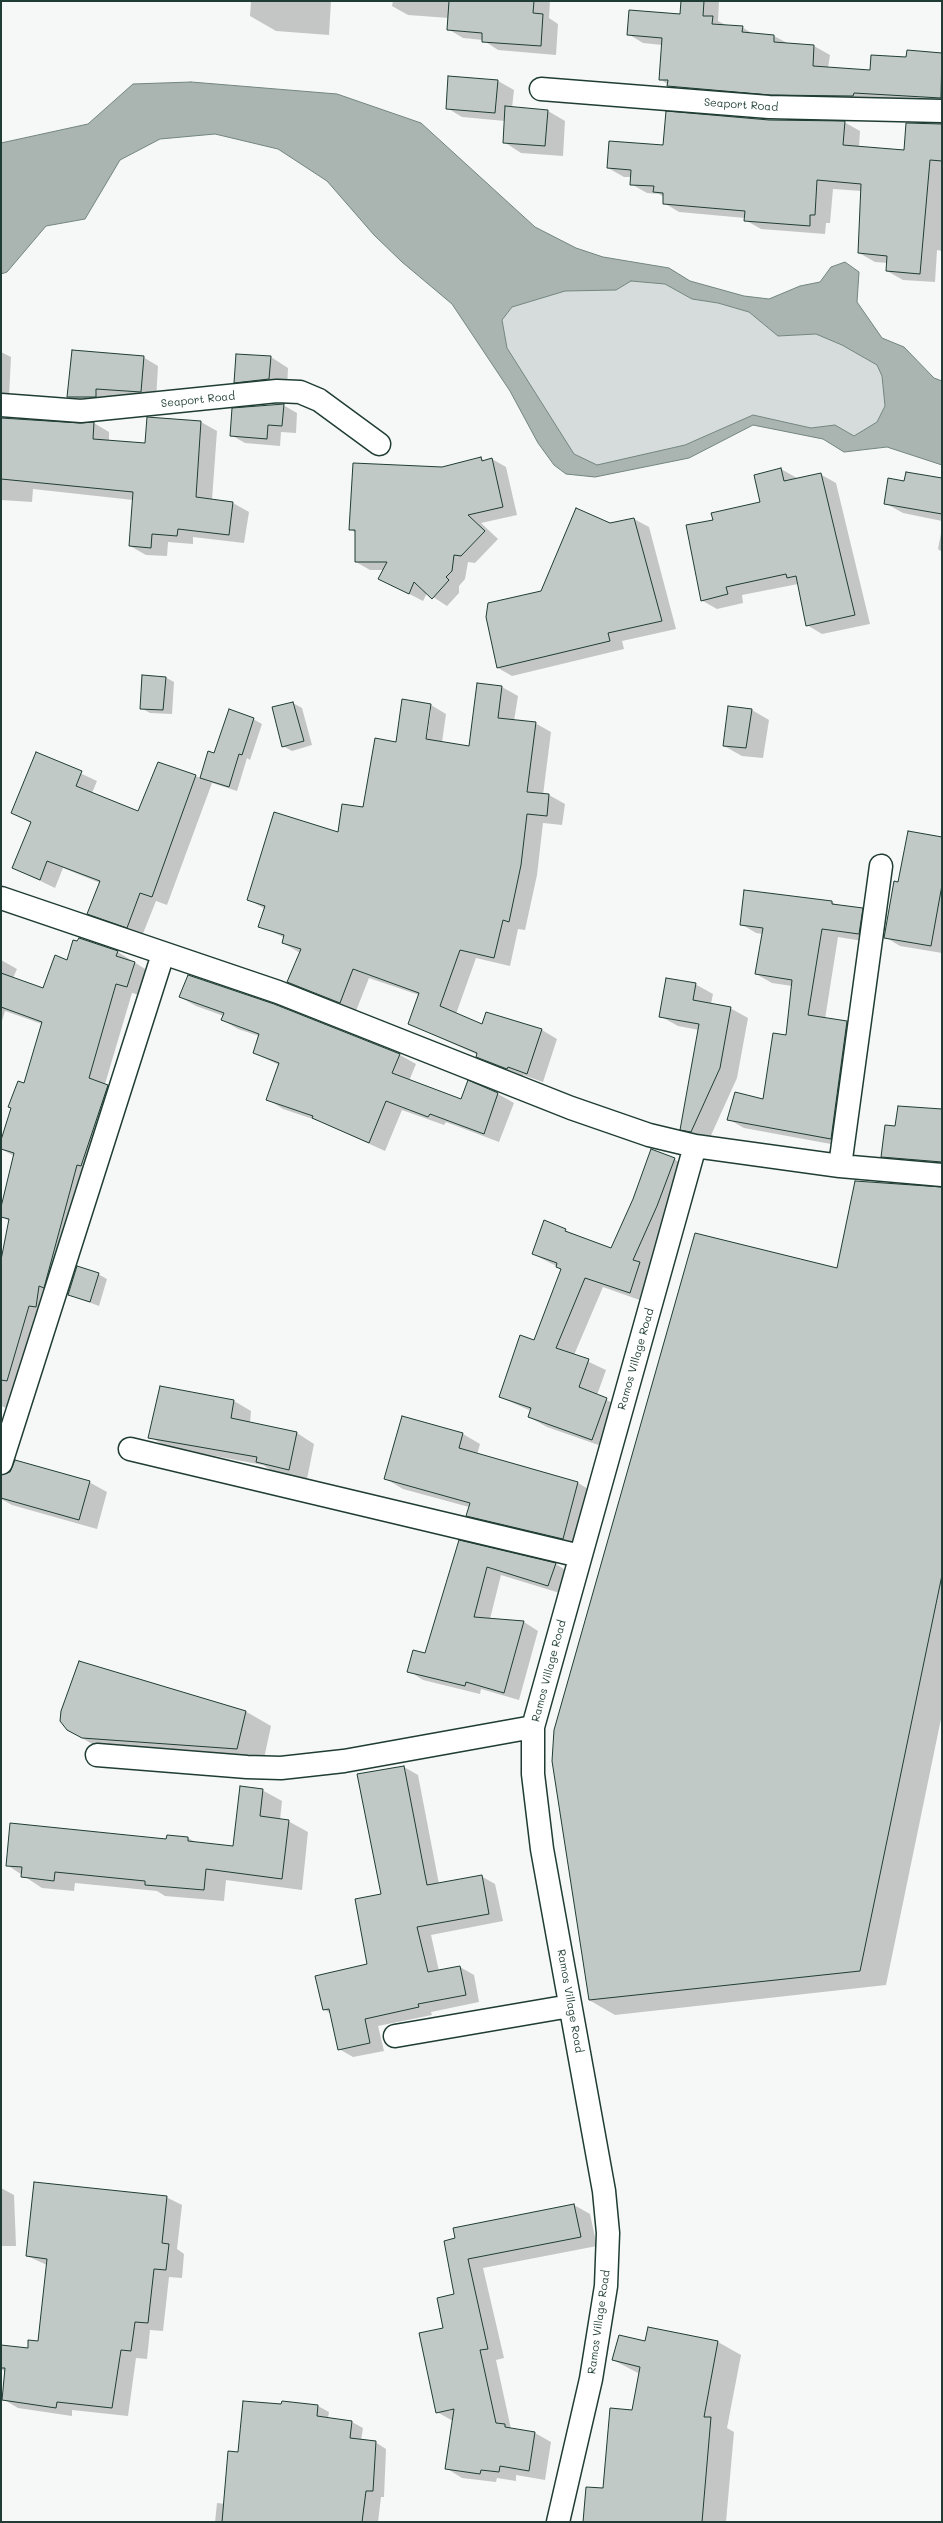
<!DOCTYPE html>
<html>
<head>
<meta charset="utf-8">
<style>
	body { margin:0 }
	#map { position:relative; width:943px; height:2523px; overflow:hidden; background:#f6f7f7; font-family:Mali,sans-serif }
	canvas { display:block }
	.frame { position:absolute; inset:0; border:2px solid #1f3d34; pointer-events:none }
</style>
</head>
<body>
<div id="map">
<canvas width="943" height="2523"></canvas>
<div class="frame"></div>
</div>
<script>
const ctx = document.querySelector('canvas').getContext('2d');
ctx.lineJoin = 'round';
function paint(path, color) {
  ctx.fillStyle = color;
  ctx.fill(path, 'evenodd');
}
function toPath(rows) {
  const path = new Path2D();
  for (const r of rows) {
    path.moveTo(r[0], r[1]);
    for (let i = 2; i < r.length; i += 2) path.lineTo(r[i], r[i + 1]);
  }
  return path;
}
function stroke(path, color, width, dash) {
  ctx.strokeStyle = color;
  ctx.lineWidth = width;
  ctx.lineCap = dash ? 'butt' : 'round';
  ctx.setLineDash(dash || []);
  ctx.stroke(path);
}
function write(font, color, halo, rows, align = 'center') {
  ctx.font = font + ' Mali,sans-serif';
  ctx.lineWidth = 3;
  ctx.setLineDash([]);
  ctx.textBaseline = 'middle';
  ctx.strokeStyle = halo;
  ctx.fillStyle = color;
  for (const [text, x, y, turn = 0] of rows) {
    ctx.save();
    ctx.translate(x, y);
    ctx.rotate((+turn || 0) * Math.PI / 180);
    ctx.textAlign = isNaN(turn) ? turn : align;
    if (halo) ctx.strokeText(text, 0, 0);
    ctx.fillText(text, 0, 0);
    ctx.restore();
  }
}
const green = toPath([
	[631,281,665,284,692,299,718,303,749,312,778,336,816,334,842,345,877,365,882,376,885,406,877,422,854,436,835,425,811,428,753,415,685,445,597,466,574,454,507,348,502,320,512,307,565,291,616,290]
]);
const water = toPath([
	[191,82,337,94,421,123,535,227,576,248,603,257,669,268,690,281,744,296,769,299,800,286,820,282,831,267,845,262,859,272,857,302,882,338,904,347,934,378,942,381,942,465,887,447,844,452,823,439,753,425,689,458,595,477,566,474,554,465,538,443,510,391,452,304,402,262,374,235,327,181,278,149,215,134,160,139,120,160,85,219,46,226,7,272,1,274,1,143,88,124,133,84,191,82],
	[631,281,665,284,692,299,718,303,749,312,778,336,816,334,842,345,877,365,882,376,885,406,877,422,854,436,835,425,811,428,753,415,685,445,597,465,574,454,507,348,502,320,512,307,565,291,616,290,631,281]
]);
const shadow = toPath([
	[251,1,331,1,329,35,276,31,250,16],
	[393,1,550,1,549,18,558,24,556,55,498,50,483,40,463,38,448,29,449,18,408,15,392,6],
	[682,1,719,1,718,21,728,26,742,27,753,34,774,36,789,44,814,46,830,55,828,68,871,71,907,58,908,51,942,54,942,106,684,95,660,79,662,45,643,43,628,34,681,15],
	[498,81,514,90,512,108,548,111,565,121,563,156,521,153,504,142,505,121,462,117,447,108],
	[769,120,844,122,860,131,859,147,905,151,907,124,942,123,942,251,937,250,935,282,903,280,887,271,888,263,875,262,859,253,862,191,833,189,830,223,826,223,825,234,761,229,745,220,745,218,679,212,664,203,664,197,659,194,647,193,631,184,632,177,624,177,608,168,664,146],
	[1,352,11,357,9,397,1,402],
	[143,357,158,366,156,400,83,406,68,397],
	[271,357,288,368,287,389,252,392,235,382],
	[283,405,297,413,296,433,281,432,280,446,245,443,231,435],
	[148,418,201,422,217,431,212,500,233,503,249,512,244,543,193,537,193,544,168,542,167,556,146,555,130,546,133,500,33,489,32,502,1,500,1,419,80,424,94,423,109,432,109,441,146,444],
	[481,458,485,461,492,459,506,467,517,515,481,523,498,539,475,563,468,562,465,579,459,586,459,593,447,606,427,593,423,601,380,579,384,570,370,570,356,562,356,533,350,529,442,468],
	[781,469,797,478,820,474,836,483,870,624,822,634,807,625,798,584,742,595,743,603,717,609,701,600,714,521,761,503],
	[905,482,942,482,942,521,903,513,885,503],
	[634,519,649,527,676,629,622,641,624,649,512,676,498,668,541,592,610,525],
	[942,528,942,552,938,549],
	[165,677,174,682,172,714,150,713,141,708],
	[478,684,502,687,518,696,514,721,535,723,551,732,543,795,549,795,565,804,562,825,543,823,537,875,525,930,518,929,510,966,476,958,456,1014,483,1025,487,1013,542,1030,557,1039,543,1082,523,1075,523,1077,493,1066,478,1055,409,1024,419,995,369,978,356,1011,303,991,288,982,300,953,283,943,285,938,260,926,265,909,249,900,339,834,364,809,397,743,431,705,446,714,442,742,470,747],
	[429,710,431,710,426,744,424,744],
	[293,703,302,708,312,745,292,751,283,746],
	[729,707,752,710,769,720,763,758,742,756,724,746],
	[253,719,262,724,250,760,247,758,237,791,212,783,167,905,156,901,142,936,104,922,89,914,100,883,63,868,55,888,13,868,31,823,12,813,37,753,97,781,92,793,138,812,159,763,201,778,209,752,215,754],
	[942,839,942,953,900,946,885,937,899,883],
	[832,902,838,906,862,909,878,918,875,943,838,937,825,1019,847,1022,863,1031,847,1147,744,1128,728,1119,764,1100,786,1036,792,986,772,983,756,974,763,934,756,933,741,924],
	[118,952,150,972,143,996,132,993,105,1084,124,1095,18,1412,1,1406,1,1266,9,1221,1,1216,1,1212,14,1156,1,1149,1,1143,25,1084,42,1024,5,1011,1,1024,1,960,17,969,13,978,43,990,68,961],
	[695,984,713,994,711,1004,730,1008,748,1018,737,1078,708,1142,699,1139,682,1129,699,1030,678,1026,660,1016],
	[180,997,273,1005,400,1055,416,1064,409,1081,462,1100,468,1082,498,1094,514,1103,499,1142,446,1122,444,1125,402,1110,385,1151,319,1121,283,1109,267,1099,279,1065,254,1053,259,1036,238,1029,222,1020,224,1016,196,1006],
	[942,1110,942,1169,898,1165,882,1157,896,1127],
	[672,1158,690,1168,648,1303,603,1287,574,1355,606,1370,597,1395,624,1409,610,1449,547,1427,529,1417,531,1411,500,1397,534,1341,562,1269,533,1254,545,1222,611,1249],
	[856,1182,942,1187,942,1714,886,1985,615,2015,589,2000,838,1269],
	[98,1274,107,1279,99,1306,69,1295],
	[161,1387,234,1401,251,1411,250,1423,297,1433,314,1444,307,1479,274,1472,263,1465,167,1447,150,1437],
	[403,1417,463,1434,480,1444,477,1455,578,1483,595,1493,580,1548,484,1525,467,1516,469,1507,403,1489,386,1479],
	[1,1476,89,1482,107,1492,97,1529,12,1505,1,1499],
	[459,1541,556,1564,570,1573,563,1594,501,1575,490,1619,524,1622,538,1631,519,1700,481,1689,480,1694,423,1680,409,1671,426,1654],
	[245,1711,271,1726,263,1763,94,1745,68,1730],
	[404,1767,418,1775,439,1884,481,1876,495,1884,503,1921,431,1935,439,1971,460,1967,474,1975,479,2002,431,2012,432,2015,378,2026,384,2051,353,2057,339,2049,331,2014,324,2009,368,1964],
	[262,1790,282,1801,280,1820,288,1821,308,1832,302,1890,226,1880,224,1901,165,1896,157,1891,75,1883,74,1891,42,1888,7,1865,188,1838,197,1843,234,1847],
	[1,2188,14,2195,16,2246,1,2246],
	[166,2197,182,2205,177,2249,184,2254,182,2278,169,2277,163,2331,150,2330,147,2359,136,2358,128,2416,72,2410,72,2416,18,2408,3,2399,6,2372,1,2369,1,2346,28,2349,39,2342,47,2265,27,2256],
	[574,2205,590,2214,597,2246,483,2268,504,2358,496,2360,511,2429,535,2433,551,2442,545,2480,516,2475,516,2481,497,2478,496,2482,462,2478,446,2468,453,2421,437,2412,444,2329,455,2295,445,2241],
	[649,2328,718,2342,741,2355,727,2428,734,2432,726,2522,584,2522,604,2489,633,2411,640,2374,613,2360,646,2342],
	[318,2406,329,2412,328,2418,352,2422,363,2428,361,2441,375,2442,386,2449,384,2497,381,2497,378,2522,215,2522,217,2503,225,2504,239,2454]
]);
const building = toPath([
	[449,1,534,1,533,13,543,14,541,46,482,42,482,33,447,30,449,1],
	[681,1,704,1,703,16,713,16,712,24,743,26,742,32,774,35,774,42,814,45,813,66,870,70,871,55,906,57,907,50,942,53,941,98,854,93,853,96,770,95,667,86,668,80,659,80,662,38,627,35,629,10,680,14,681,1],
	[448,76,498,80,495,113,446,109,448,76],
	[505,106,548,110,545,146,503,143,505,106],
	[666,111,769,120,845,121,843,145,904,150,906,123,942,124,942,161,930,160,920,274,886,271,887,256,858,253,861,184,817,180,815,215,810,215,810,226,744,221,745,211,663,204,663,193,653,192,654,186,630,185,631,170,607,168,609,141,663,145,666,111],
	[72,350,144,356,141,392,96,389,96,397,67,397,72,350],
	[236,354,271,356,269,379,234,383,236,354],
	[284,404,282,426,268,425,267,439,230,436,232,408,284,404],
	[147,417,201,421,196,497,233,502,229,535,178,529,177,536,152,534,151,548,129,546,133,492,1,479,1,418,80,423,94,422,93,439,145,443,147,417],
	[481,457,482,461,492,458,503,507,468,515,485,531,461,556,454,555,452,571,446,577,449,580,432,599,414,582,409,594,378,579,387,562,355,562,355,530,349,530,353,463,442,467,481,457],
	[781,468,784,481,821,473,855,615,806,626,796,576,787,578,786,574,726,587,728,594,701,601,686,525,713,520,711,513,760,502,754,475,781,468],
	[906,472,942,478,942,514,884,504,888,478,904,481,906,472],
	[576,508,610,523,634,518,662,621,608,633,610,641,497,668,486,617,488,603,541,591,576,508],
	[142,675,166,677,163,710,140,709,142,675],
	[477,683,502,686,498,718,536,722,527,792,549,794,547,816,527,814,521,865,509,922,503,920,494,958,460,950,440,1006,482,1024,486,1012,542,1029,527,1074,508,1067,507,1069,476,1057,477,1053,408,1024,419,993,353,969,340,1003,287,982,301,949,282,943,284,935,258,927,265,906,247,900,274,812,338,832,342,804,363,807,375,738,396,742,402,699,431,704,426,739,469,746,477,683],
	[293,702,304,741,282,747,272,707,293,702],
	[728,706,752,709,746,748,723,746,728,706],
	[229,709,254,718,242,755,239,754,229,787,200,778,208,751,214,753,229,709],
	[36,752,82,771,76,786,138,811,158,762,196,775,152,897,140,893,127,928,87,914,100,881,47,861,40,880,12,868,31,822,11,813,36,752],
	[908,831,942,837,942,885,931,946,884,938,894,881,898,882,908,831],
	[744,890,832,901,832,904,863,908,859,934,822,929,808,1015,847,1021,831,1139,727,1120,735,1092,763,1099,773,1033,786,1035,792,980,755,974,763,928,740,925,744,890],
	[79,938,118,951,116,956,135,962,127,987,116,984,89,1078,108,1085,81,1166,77,1165,44,1288,39,1286,36,1307,29,1306,7,1381,1,1380,1,1260,9,1219,1,1217,1,1207,14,1153,1,1149,1,1140,11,1108,8,1107,18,1081,24,1083,42,1022,1,1007,1,973,43,988,55,955,67,960,73,940,77,941,79,938],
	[188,975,274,1004,400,1054,392,1073,461,1099,468,1080,498,1093,484,1134,430,1114,428,1117,386,1101,369,1143,312,1118,313,1116,266,1100,279,1063,253,1053,259,1034,221,1020,224,1013,179,997,188,975],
	[666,978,696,983,693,1000,731,1007,720,1068,691,1132,680,1130,699,1024,659,1017,666,978],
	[898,1106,942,1109,942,1162,881,1157,885,1125,895,1126,898,1106],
	[651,1149,675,1158,657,1206,633,1260,640,1262,630,1293,585,1278,556,1348,589,1359,579,1387,607,1398,592,1440,528,1417,531,1408,499,1397,520,1335,534,1340,561,1269,556,1267,557,1263,532,1254,544,1220,566,1229,565,1231,611,1248,633,1199,651,1149],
	[855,1181,942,1187,942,1575,860,1971,589,2000,552,1761,554,1730,695,1233,837,1268,855,1181],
	[77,1266,99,1273,90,1302,68,1295,77,1266],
	[160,1386,234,1400,231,1418,297,1432,289,1470,256,1462,257,1457,148,1438,160,1386],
	[402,1416,463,1433,459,1448,578,1482,563,1539,466,1516,470,1503,384,1479,402,1416],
	[15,1460,90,1481,79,1520,1,1498,1,1475,10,1472,15,1460],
	[459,1540,556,1563,548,1586,487,1567,474,1617,524,1621,504,1693,466,1682,465,1686,407,1672,413,1650,425,1653,459,1540],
	[79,1661,246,1711,237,1749,82,1738,67,1730,60,1721,61,1711,79,1661],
	[404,1766,427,1885,482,1875,489,1914,417,1927,428,1972,460,1966,466,1995,418,2004,419,2007,365,2019,370,2043,338,2050,329,2009,323,2010,315,1976,367,1964,355,1899,381,1894,357,1774,404,1766],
	[240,1786,263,1789,260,1816,289,1820,282,1879,206,1869,204,1890,145,1885,145,1881,55,1872,54,1881,21,1877,22,1867,6,1866,10,1823,166,1839,167,1835,188,1837,188,1841,233,1846,240,1786],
	[34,2182,167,2196,162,2243,169,2244,166,2270,154,2269,148,2323,135,2322,131,2351,121,2350,112,2408,57,2402,56,2408,2,2400,5,2368,1,2368,1,2345,28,2348,28,2340,38,2341,47,2259,26,2256,34,2182],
	[574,2204,581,2237,468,2259,488,2349,480,2350,496,2423,505,2424,505,2427,535,2432,529,2471,500,2466,499,2472,481,2470,480,2474,445,2469,454,2409,436,2413,419,2333,443,2328,437,2298,454,2294,444,2241,455,2238,453,2228,574,2204],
	[648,2327,718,2341,704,2417,711,2417,702,2522,583,2522,586,2487,603,2488,610,2408,632,2410,640,2367,612,2360,619,2335,645,2341,648,2327],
	[243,2401,281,2404,282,2401,318,2405,317,2416,352,2421,350,2438,376,2441,373,2491,366,2491,362,2522,222,2522,228,2451,238,2452,243,2401]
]);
const minor = toPath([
	[541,89,769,107,942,111],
	[1,405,81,411,277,391,300,392,319,400,379,444],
	[1,898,278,992,571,1108,649,1135,695,1146],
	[840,1166,881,866],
	[130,1449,580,1556],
	[1,1463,163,954],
	[97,1755,247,1767,281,1768,344,1761,533,1727],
	[395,2036,570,2006],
	[558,2522,591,2379,606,2286,608,2233,604,2191,542,1849,533,1774,533,1727,695,1146,840,1166,942,1175]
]);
const streetNames = [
	["Seaport Road",741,105,4],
	["Seaport Road",198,400,-6],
	["Ramos Village Road",636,1359,-74],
	["Ramos Village Road",549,1671,-75],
	["Ramos Village Road",570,2001,80],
	["Ramos Village Road",599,2322,-82]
];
paint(green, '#d6dcdb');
paint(water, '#aab5b1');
stroke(water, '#72857f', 1);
paint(shadow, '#0003');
paint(building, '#c0c9c6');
stroke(building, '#1f3d34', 1);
stroke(minor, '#1f3d34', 25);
stroke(minor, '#fff', 22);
write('11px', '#1f3d34', '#fff', streetNames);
</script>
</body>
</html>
